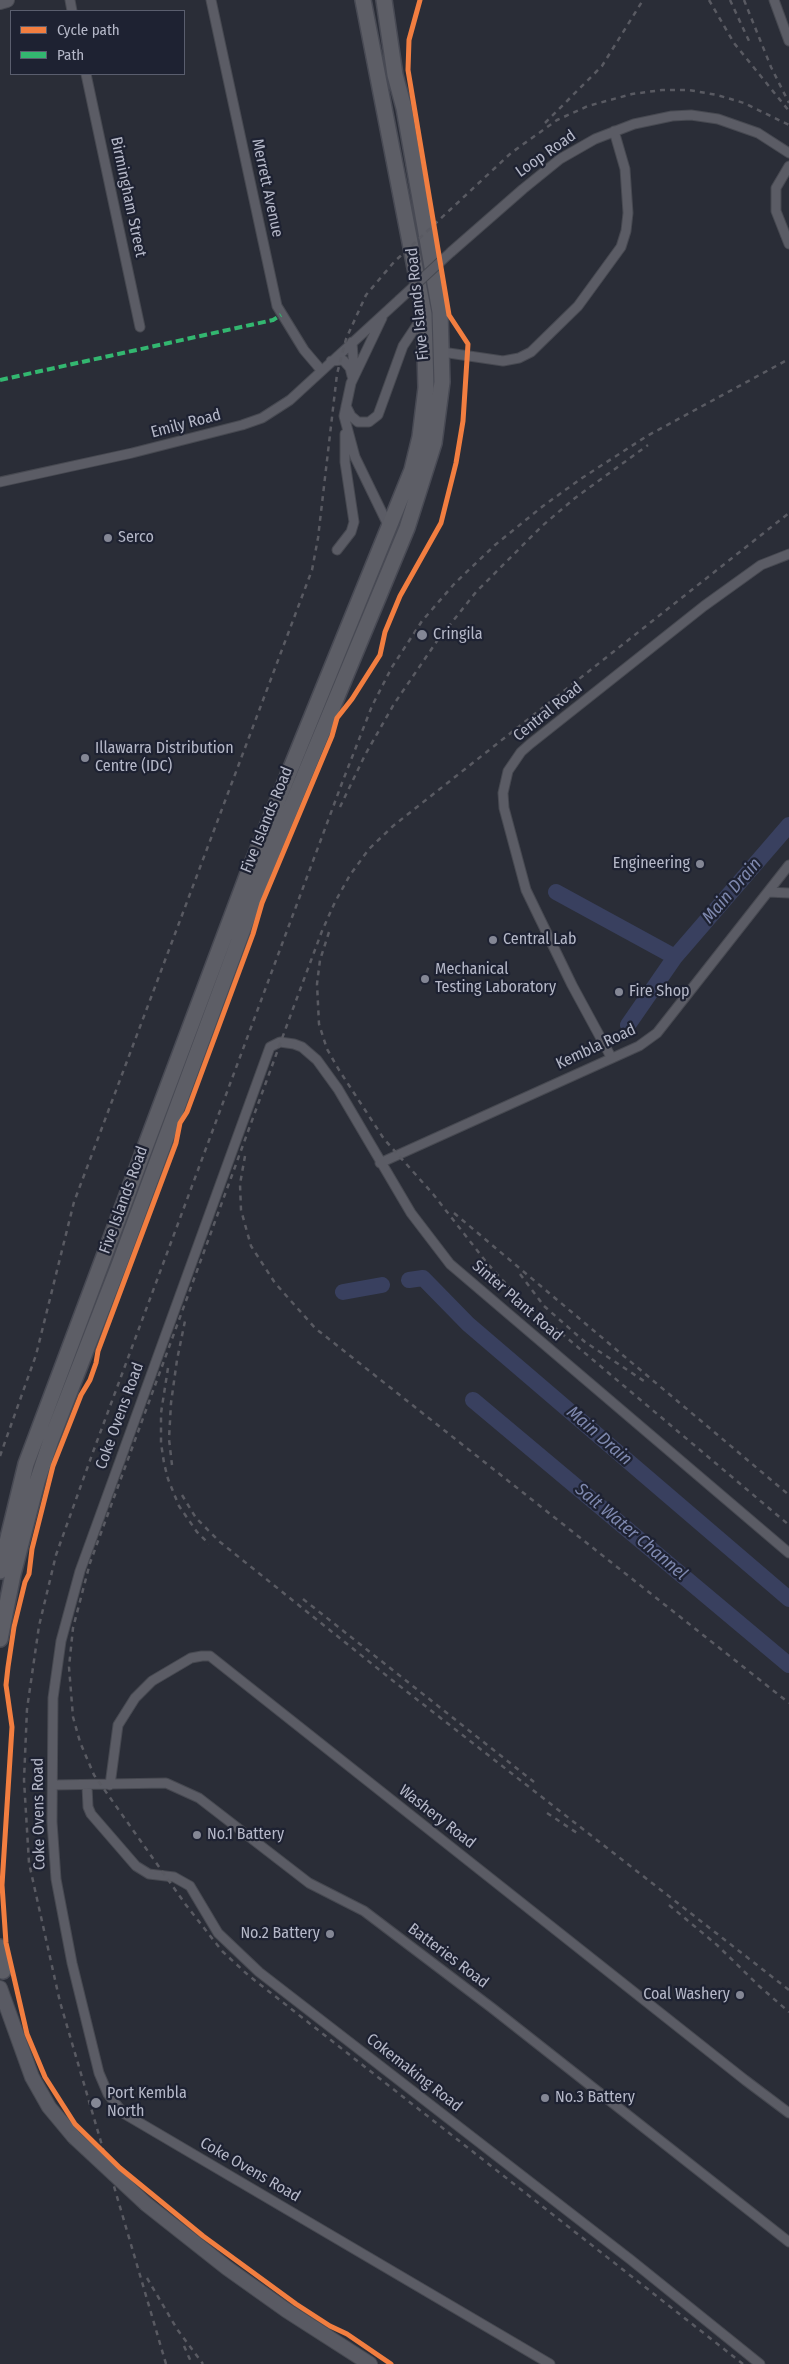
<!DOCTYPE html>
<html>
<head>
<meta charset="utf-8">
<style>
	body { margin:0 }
	#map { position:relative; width:789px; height:2364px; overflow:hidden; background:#2a2d37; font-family:"Fira Sans Condensed",sans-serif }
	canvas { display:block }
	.legend { position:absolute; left:10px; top:10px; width:175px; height:65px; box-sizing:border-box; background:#1e2232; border:1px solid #5a5e6e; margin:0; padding:6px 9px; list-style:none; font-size:15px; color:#b5b8c8 }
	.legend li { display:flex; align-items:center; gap:10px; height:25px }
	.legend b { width:25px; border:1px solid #5a5e6e }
</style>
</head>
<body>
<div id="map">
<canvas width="789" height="2364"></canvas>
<ul class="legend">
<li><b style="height:6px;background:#f27e40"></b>Cycle path</li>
<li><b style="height:6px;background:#33b770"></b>Path</li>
</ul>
</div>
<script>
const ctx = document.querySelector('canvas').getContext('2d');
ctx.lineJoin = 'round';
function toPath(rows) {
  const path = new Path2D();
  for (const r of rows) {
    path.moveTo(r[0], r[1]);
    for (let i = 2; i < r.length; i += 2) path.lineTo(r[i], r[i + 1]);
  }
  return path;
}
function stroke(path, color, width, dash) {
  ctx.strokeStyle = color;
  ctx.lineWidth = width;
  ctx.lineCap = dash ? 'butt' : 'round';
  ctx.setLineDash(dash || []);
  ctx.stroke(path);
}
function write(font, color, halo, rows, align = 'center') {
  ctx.font = font + ' "Fira Sans Condensed",sans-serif';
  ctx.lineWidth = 4.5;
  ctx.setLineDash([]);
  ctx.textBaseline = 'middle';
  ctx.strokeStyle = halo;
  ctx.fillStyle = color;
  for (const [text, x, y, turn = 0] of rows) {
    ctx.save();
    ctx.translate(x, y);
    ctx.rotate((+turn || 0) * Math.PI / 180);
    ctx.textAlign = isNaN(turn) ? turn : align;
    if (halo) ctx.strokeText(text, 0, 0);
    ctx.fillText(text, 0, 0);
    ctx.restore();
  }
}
const river = toPath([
	[556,892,675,957],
	[628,1025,675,957,789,825],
	[409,1280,423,1278,468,1324,789,1599],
	[343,1292,382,1285],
	[473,1400,789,1665]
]);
const street = toPath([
	[70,0,72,11],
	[211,0,277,306,304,350,321,370],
	[774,0,789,41],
	[86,74,140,327],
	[789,166,776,188,776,211,789,244],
	[451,252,523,189,560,159,595,139,634,124,672,116,691,115,718,119,758,133,789,153],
	[382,318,351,383,344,416,355,457,389,527],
	[352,342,354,370],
	[442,352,503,361,519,358,531,352,578,306,621,247,626,231,628,213,625,169,614,131],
	[331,361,343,360,350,368,352,376],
	[346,406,351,416,358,422,369,422,378,415,403,346,423,316],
	[0,482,132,453,242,425,262,418,290,400,399,300],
	[337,550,351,532,354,522,345,462,345,434],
	[768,892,789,893],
	[611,1057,572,985,526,890,504,808,503,793,508,771,521,752,530,744,704,606,761,565,789,554],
	[380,1163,639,1046,657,1033,789,865],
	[53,1785,166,1783,199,1798,309,1883,364,1911,492,2008,789,2242],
	[110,1785,118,1725,135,1698,152,1681,191,1658,202,1656,210,1656,745,2080,789,2113],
	[87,1786,88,1807,91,1814,136,1866,149,1874,174,1877,190,1886,218,1933,259,1972,631,2260,760,2364],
	[550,2364,123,2113,108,2094,99,2073,72,1963,56,1879,52,1822,53,1698,61,1641,80,1571,270,1047,280,1042,294,1044,302,1047,317,1060,338,1089,411,1213,450,1264,789,1553]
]);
const secondary = toPath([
	[0,2,7,0],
	[0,1988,32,2077,49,2107,74,2137],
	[146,2204,227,2268,286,2310,370,2364]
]);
const primary = toPath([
	[0,1571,26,1464,247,876,389,527,412,470,420,437,426,388,424,314,363,0],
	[0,1639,13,1574,37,1482,51,1440,119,1265,263,875,407,528,434,443,442,382,440,312,404,108,395,75,384,0],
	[0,1947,3,1971]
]);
const rail = toPath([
	[709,0,734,43,789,111],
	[730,0,749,41],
	[744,0,771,67,789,103],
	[545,123,602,66,643,0],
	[340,807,365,755,394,704,437,641,476,592,542,526,575,498,648,445],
	[329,932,320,960,317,984,319,1024,327,1049,339,1070,384,1139,433,1194,487,1263,516,1295,789,1525],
	[245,1156,240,1184,241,1210,251,1246,275,1283,315,1328,789,1703],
	[454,1213,789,1495],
	[520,1274,544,1306,585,1342,647,1383],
	[168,1368,161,1413,161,1443,164,1463,168,1479,179,1506,197,1532,209,1544],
	[0,1456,36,1355,74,1202,312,570,318,538,337,374,346,339,366,295,394,262,511,153,557,120,588,106,632,94,662,90,689,90,717,95,744,103,789,125],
	[172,1465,169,1439,171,1403,177,1360,185,1321],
	[182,1495,196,1518,220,1542,392,1680,789,1990],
	[303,1599,534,1782],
	[547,1813,577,1833],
	[669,1905,717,1945,759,1986,789,2012],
	[147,2278,177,2329,203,2364],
	[184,2346,192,2364],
	[166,2364,60,2002,29,1863,24,1780,27,1709,39,1626,56,1555,93,1452,342,783,372,706,392,667,422,621,455,583,495,545,543,506,582,478,647,436,789,359],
	[743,2364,248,1975,222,1951,186,1905,94,1775,80,1742,73,1717,69,1667,73,1628,90,1563,291,1014,322,931,335,902,350,875,369,849,393,826,789,513]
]);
const streetBridge = toPath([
	[399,300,451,252]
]);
const secondaryBridge = toPath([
	[74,2137,146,2204]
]);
const quiet = toPath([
	[0,380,273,320,281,315]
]);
const cycleway = toPath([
	[391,2364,347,2334,330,2326,296,2304,203,2236,120,2168,75,2124,45,2077,27,2034,6,1943,2,1885,12,1727,6,1685,8,1667,14,1627,25,1582,29,1574,32,1549,53,1466,81,1395,90,1380,96,1363,98,1351,176,1143,180,1123,187,1112,253,934,262,903,332,736,337,718,352,699,380,655,385,632,400,596,441,523,456,463,463,421,468,344,449,315,408,70,409,40,420,0]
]);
const markers = [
	[108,538,5,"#848795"],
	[422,635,6,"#848795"],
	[85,758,5,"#848795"],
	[700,864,5,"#848795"],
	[493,940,5,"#848795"],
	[425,979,5,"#848795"],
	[619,992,5,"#848795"],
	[197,1835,5,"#848795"],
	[330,1934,5,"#848795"],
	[740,1995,5,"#848795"],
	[545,2098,5,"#848795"],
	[96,2103,6,"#848795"]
];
const streetNames = [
	["Loop Road",546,154,-35],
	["Merrett Avenue",267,188,78],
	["Birmingham Street",128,197,78],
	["Five Islands Road",418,304,-96],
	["Emily Road",186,424,-15],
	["Central Road",548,712,-39],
	["Five Islands Road",267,820,-68],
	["Kembla Road",596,1047,-25],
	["Five Islands Road",124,1200,-70],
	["Sinter Plant Road",517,1301,41],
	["Coke Ovens Road",120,1416,-70],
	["Coke Ovens Road",39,1814,-91],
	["Washery Road",437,1817,38],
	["Batteries Road",448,1956,37],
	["Cokemaking Road",414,2073,38],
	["Coke Ovens Road",250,2170,30]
];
const poiNames = [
	["Serco",118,538],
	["Cringila",433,635],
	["Illawarra Distribution",95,749],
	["Centre (IDC)",95,767],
	["Engineering",690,864,"right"],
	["Central Lab",503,940],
	["Mechanical",435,970],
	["Testing Laboratory",435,988],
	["Fire Shop",629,992],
	["No.1 Battery",207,1835],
	["No.2 Battery",320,1934,"right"],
	["Coal Washery",730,1995,"right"],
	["Port Kembla",107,2094],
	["North",107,2112],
	["No.3 Battery",555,2098]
];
const waterNames = [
	["Main Drain",732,891,-49],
	["Main Drain",599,1436,41],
	["Salt Water Channel",631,1532,40]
];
stroke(river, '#39405f', 16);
stroke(street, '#474951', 11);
stroke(secondary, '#474951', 16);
stroke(primary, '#484a54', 18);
stroke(street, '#5b5c65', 9);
stroke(secondary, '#595a63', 14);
stroke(primary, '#5d5e66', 15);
stroke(rail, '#595a62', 2.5, [5, 5]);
stroke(streetBridge, '#474951', 11, []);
stroke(secondaryBridge, '#474951', 16, []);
stroke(streetBridge, '#5b5c65', 9);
stroke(secondaryBridge, '#595a63', 14);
stroke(quiet, '#33b770', 4, [8, 4]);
stroke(cycleway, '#f27e40', 5);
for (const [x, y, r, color] of markers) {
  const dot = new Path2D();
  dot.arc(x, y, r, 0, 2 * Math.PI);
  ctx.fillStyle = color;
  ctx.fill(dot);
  stroke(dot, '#1e2232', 2);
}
write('16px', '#b5b8c8', '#1e2232', streetNames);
write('16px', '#b5b8c8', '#1e2232', poiNames, 'left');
write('italic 18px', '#7e88ae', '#1e2232', waterNames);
</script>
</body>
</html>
